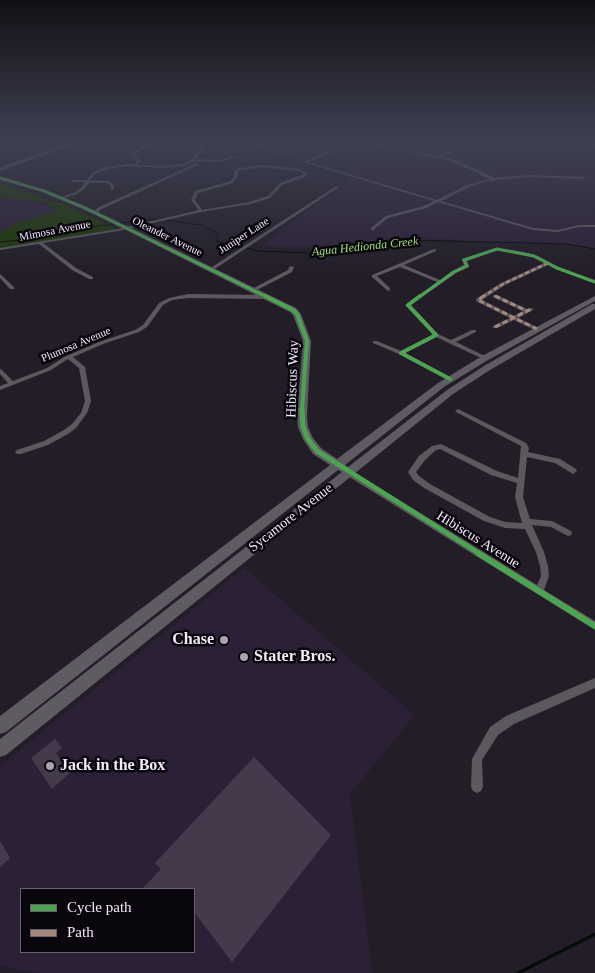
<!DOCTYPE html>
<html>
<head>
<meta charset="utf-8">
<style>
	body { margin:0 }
	#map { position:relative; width:595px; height:973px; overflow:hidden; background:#221d27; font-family:Georgia,serif }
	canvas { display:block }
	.legend { position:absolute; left:20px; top:888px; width:175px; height:65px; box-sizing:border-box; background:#0a060e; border:1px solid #66616c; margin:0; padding:6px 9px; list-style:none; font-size:15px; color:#f1eaf8 }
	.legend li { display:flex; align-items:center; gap:10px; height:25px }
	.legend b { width:25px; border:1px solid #66616c }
</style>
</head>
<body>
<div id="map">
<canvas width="595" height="973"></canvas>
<ul class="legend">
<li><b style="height:6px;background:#4ca352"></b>Cycle path</li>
<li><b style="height:6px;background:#a5887d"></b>Path</li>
</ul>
</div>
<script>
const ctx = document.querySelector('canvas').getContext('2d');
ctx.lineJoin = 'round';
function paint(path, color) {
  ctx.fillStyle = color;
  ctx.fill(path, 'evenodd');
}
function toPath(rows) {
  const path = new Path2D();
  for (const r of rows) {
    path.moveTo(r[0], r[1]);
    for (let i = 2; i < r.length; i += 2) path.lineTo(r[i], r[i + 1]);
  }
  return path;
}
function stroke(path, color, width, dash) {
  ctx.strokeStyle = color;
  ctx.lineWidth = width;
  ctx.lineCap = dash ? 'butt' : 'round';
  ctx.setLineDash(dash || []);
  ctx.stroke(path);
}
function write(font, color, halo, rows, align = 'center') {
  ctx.font = font + ' Georgia,serif';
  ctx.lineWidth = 5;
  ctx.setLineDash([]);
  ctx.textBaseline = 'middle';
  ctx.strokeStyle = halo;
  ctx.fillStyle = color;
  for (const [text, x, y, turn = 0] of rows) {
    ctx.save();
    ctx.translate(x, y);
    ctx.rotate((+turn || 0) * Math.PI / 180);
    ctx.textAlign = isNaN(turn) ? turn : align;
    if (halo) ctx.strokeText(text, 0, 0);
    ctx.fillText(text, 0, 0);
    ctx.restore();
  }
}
const built = toPath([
	[237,140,595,140,595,249,566,244,523,244,412,237,315,247,262,246,350,178],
	[0,197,39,202,56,211,13,224,0,233],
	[244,568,415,715,350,794,372,973,42,973,12,969,0,964,0,766],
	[21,889,194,889,194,952,21,952]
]);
const green = toPath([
	[0,183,50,200,41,202,0,197],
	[54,201,65,204,118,230,0,249,0,233,13,224,56,211,45,203]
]);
const streamFar1 = toPath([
	[165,220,201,225,218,234,216,241,259,251,311,253,407,240,566,244,595,249],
	[0,242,31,239,82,228,152,219,161,220]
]);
const stream = toPath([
	[518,973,595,934]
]);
const building = toPath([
	[55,739,62,748,56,753,70,773,52,789,31,758],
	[254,757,331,835,232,962,194,912,194,889,142,889,161,869,155,863],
	[0,841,10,858,0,867]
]);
const street = toPath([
	[155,140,159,140,134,154,141,161,137,165,164,166,183,164,193,158,200,148,199,145,201,144,204,148,196,159,218,160,235,156,237,157,218,162,193,161,184,166,164,168,127,166,108,169,95,174,90,180,109,181,115,186,113,190,111,190,111,186,107,183,89,183,84,189,77,194,61,199,59,198,75,192,82,187,85,182,73,182,72,180,87,180,93,172,106,167,127,164,134,164,137,161,131,153,155,140],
	[356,140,439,156,455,148,481,140,486,140,457,150,442,157,453,159,495,178,528,175,584,177,586,178,584,179,528,177,487,181,469,187,441,201,533,228,558,230,579,225,595,225,595,227,579,227,558,232,533,230,438,202,426,208,388,218,373,230,371,230,371,228,386,216,424,206,434,201,303,162,356,140],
	[358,142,451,161,490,179,467,185,437,200,308,162,358,142],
	[197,163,200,164,100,210,97,214,94,213,97,208,197,163],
	[263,165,299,169,307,173,305,177,282,185,270,198,251,204,201,212,118,231,43,243,76,268,93,277,93,279,89,279,72,270,39,244,0,250,0,248,118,229,199,210,191,200,195,191,231,181,234,176,234,172,239,168,263,165],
	[263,167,298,171,303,173,302,175,280,183,268,196,249,202,202,210,195,200,198,193,233,183,238,176,238,172,241,170,263,167],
	[336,186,339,187,213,270,209,269,336,186],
	[497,248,518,251,536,255,559,267,595,280,595,283,555,269,548,265,505,285,482,300,514,316,523,311,493,297,493,295,497,295,527,309,533,308,533,310,518,318,539,328,539,330,535,330,514,320,497,328,493,328,493,326,510,318,476,301,476,299,501,283,544,263,532,257,497,250,467,261,469,266,469,267,456,273,411,305,438,334,451,340,472,330,476,330,476,332,456,342,487,357,487,359,483,359,436,337,405,353,452,378,453,379,450,381,399,354,373,343,373,341,377,341,401,351,433,335,405,305,437,282,400,267,377,276,390,288,390,290,388,291,372,277,372,275,434,249,436,250,436,251,404,265,440,280,452,271,464,265,462,260,462,259,497,248],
	[290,266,294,267,292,272,255,291,250,290,288,270,290,266],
	[0,274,14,287,14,289,10,289,0,278,0,274],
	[188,294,267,295,270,297,267,299,188,298,172,300,163,305,147,327,139,332,103,344,73,357,85,367,91,401,87,413,76,428,68,434,48,445,21,454,17,454,15,452,17,450,44,441,64,430,72,424,81,413,85,401,79,368,68,359,51,370,0,390,0,386,8,383,0,374,0,369,2,370,13,381,47,368,64,357,99,342,135,330,143,325,159,303,169,298,188,294],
	[458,409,526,443,529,448,528,452,560,459,576,469,577,471,573,474,555,463,527,457,523,497,530,519,552,521,571,531,572,533,571,535,568,536,551,527,532,525,544,552,548,566,549,576,544,590,595,621,595,630,346,475,345,473,349,470,352,471,537,585,541,576,540,566,536,552,525,529,505,528,484,521,424,488,413,480,408,472,419,456,432,446,441,444,497,471,518,478,521,446,456,412,455,411,458,409],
	[440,449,491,475,517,483,515,497,522,523,505,522,490,517,430,484,419,476,416,472,425,460,436,450,440,449],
	[595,678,595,688,514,724,498,735,482,760,483,787,481,791,477,793,473,791,471,787,472,759,490,727,506,716,595,678]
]);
const secondary = toPath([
	[78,140,85,140,0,171,0,167,78,140],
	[560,140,595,144,595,146,562,141,560,140],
	[0,176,46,190,98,212,296,308,301,314,311,341,307,416,308,427,313,438,321,448,337,459,438,383,482,356,595,296,595,301,488,360,444,387,345,465,348,467,447,390,484,366,592,304,595,304,595,309,490,370,453,394,6,755,0,757,0,739,342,472,338,470,6,732,0,734,0,716,330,465,313,454,303,439,298,427,297,416,303,341,293,315,290,312,94,214,42,192,0,180,0,176]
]);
const quietFar1 = toPath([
	[495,296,498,297],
	[482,297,503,284,548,263]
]);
const quiet = toPath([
	[484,296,478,300,537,329],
	[495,296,527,311],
	[495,327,531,309]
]);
const cyclewayFar4 = toPath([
	[0,178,44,191,88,209]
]);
const cyclewayFar3 = toPath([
	[85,208,267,297],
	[419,297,454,272,467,266,464,260,497,249,534,256,557,268,595,282]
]);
const cyclewayFar2 = toPath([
	[265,296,293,310,297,314,307,341,302,410],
	[420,296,408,305,436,335,401,353,450,379]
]);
const cyclewayFar1 = toPath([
	[302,409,303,427,308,439,317,451,480,554]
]);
const cycleway = toPath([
	[478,553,595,626]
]);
const markers = [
	[224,640,5,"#a9a2af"],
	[244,657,5,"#a9a2af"],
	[50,766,5,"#a9a2af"]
];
const farStreetnames = [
	["Mimosa Avenue",55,231,-11],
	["Juniper Lane",244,236,-33],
	["Oleander Avenue",167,237,26],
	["Plumosa Avenue",76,345,-23]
];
const farWaternames = [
	["Agua Hedionda Creek",365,247,-6]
];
const streetNames = [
	["Hibiscus Way",293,379,-88],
	["Sycamore Avenue",291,518,-38],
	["Hibiscus Avenue",478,540,32]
];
const nearPoinames = [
	["Chase",214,640,"right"],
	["Stater Bros.",254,657],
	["Jack in the Box",60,766]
];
paint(built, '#2c2037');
paint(green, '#1c3805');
stroke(streamFar1, '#040b04', 1);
stroke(stream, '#040b04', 3);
paint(building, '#443a4c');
paint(street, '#5c595e');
paint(secondary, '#5e5c62');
stroke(quietFar1, '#a5887d', 2.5, [4.5, 2.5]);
stroke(quiet, '#a5887d', 3, [5.5, 3]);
stroke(cyclewayFar4, '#4ca352', 2.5);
stroke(cyclewayFar3, '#4ca352', 3);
stroke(cyclewayFar2, '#4ca352', 4);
stroke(cyclewayFar1, '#4ca352', 5);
stroke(cycleway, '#4ca352', 6);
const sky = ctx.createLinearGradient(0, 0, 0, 276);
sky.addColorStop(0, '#131015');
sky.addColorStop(0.51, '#3e4052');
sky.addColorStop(1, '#3e405200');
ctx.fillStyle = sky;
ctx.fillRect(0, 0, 595, 276);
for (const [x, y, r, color] of markers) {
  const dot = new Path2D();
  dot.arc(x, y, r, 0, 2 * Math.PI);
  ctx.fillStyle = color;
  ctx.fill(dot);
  stroke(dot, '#0a060e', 2);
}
write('11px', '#f1eaf8', '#0a060e', farStreetnames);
write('italic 12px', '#9fe477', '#0a060e', farWaternames);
write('14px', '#f1eaf8', '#0a060e', streetNames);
write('bold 16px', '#f1eaf8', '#0a060e', nearPoinames, 'left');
</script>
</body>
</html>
